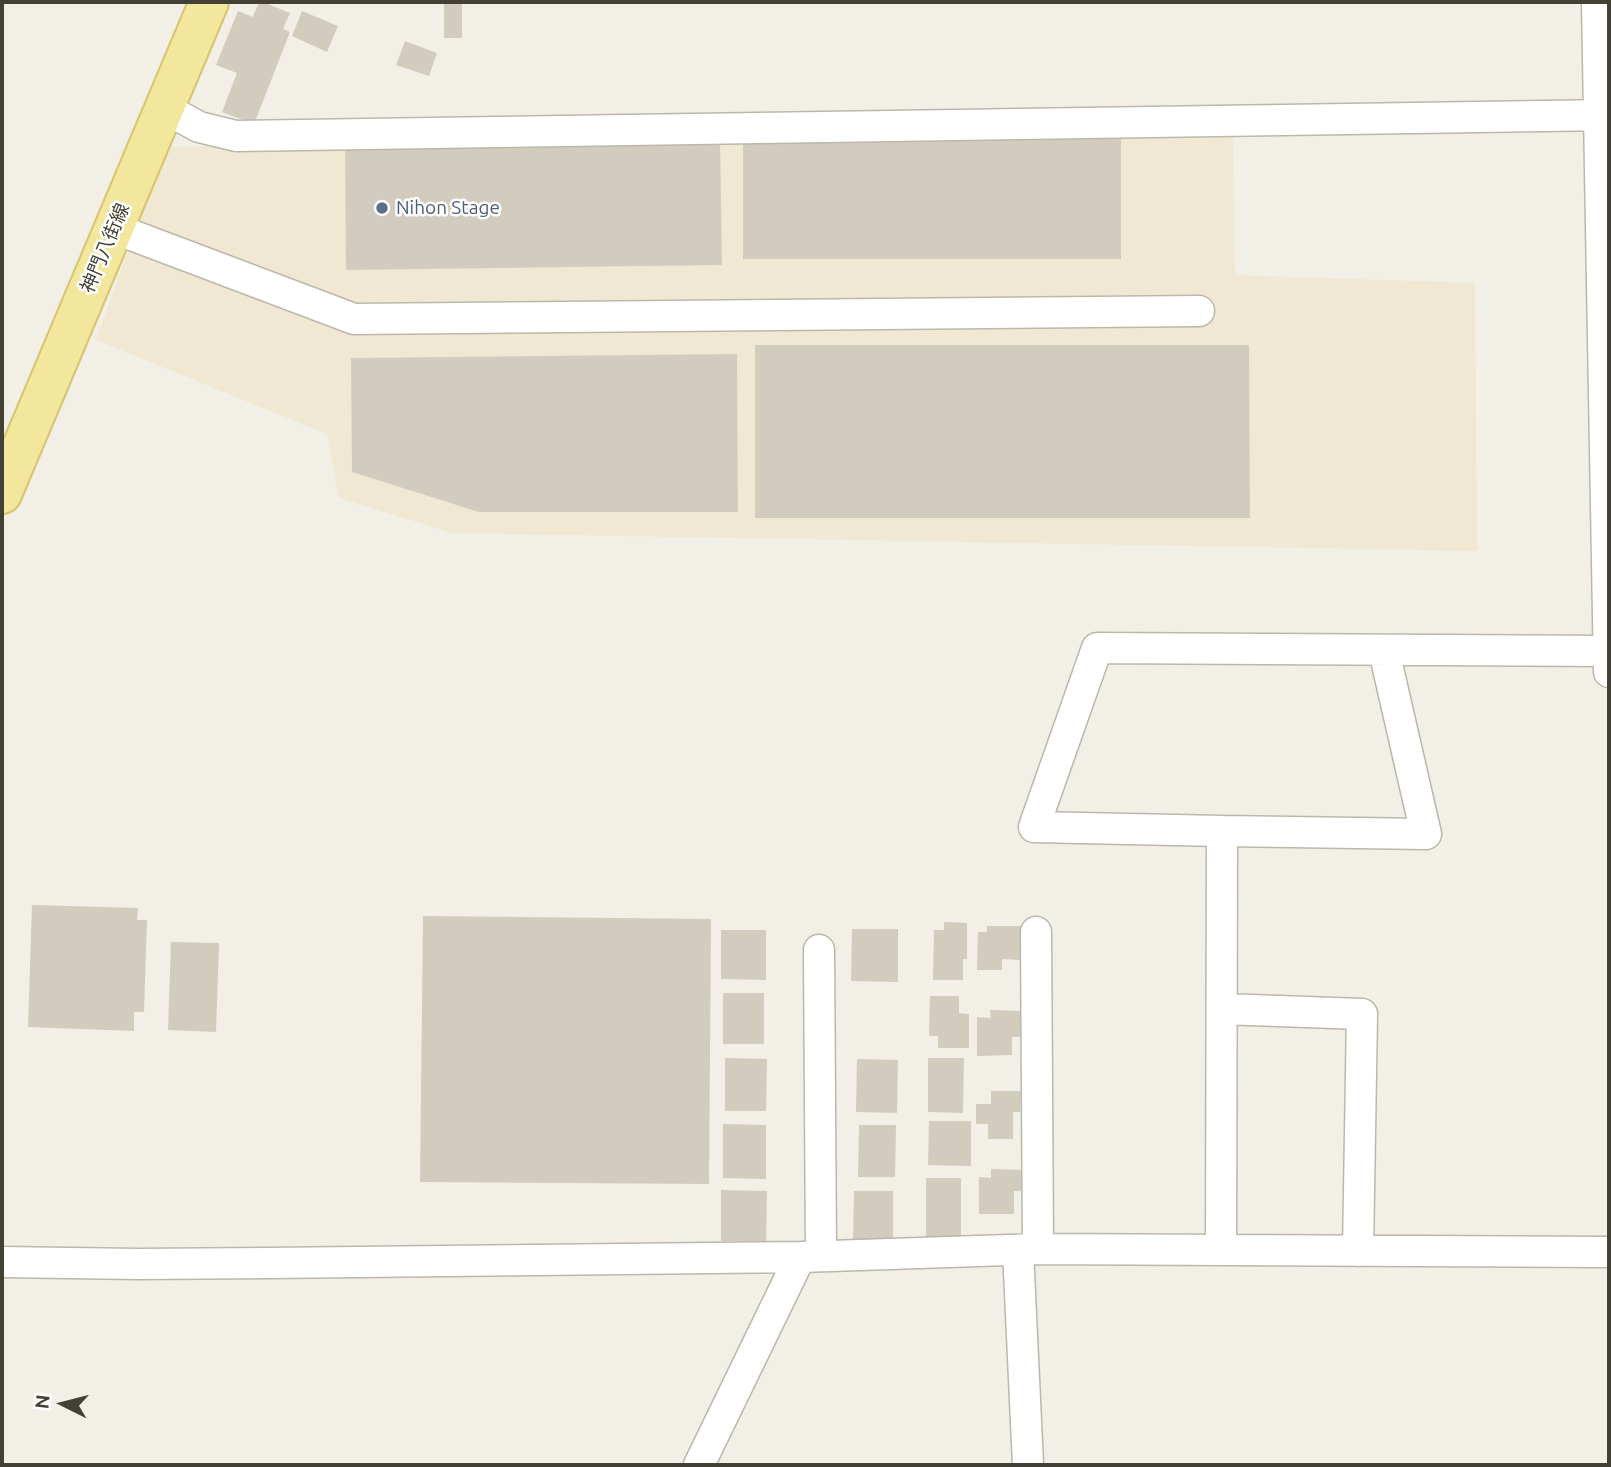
<!DOCTYPE html>
<html>
<head>
<meta charset="utf-8">
<style>
	body { margin:0 }
	#map { position:relative; width:1611px; height:1467px; overflow:hidden; background:#f1efe6; font-family:Ubuntu,sans-serif }
	canvas { display:block }
	.frame { position:absolute; inset:0; border:4px solid #434036; pointer-events:none }
	.north { position:absolute; left:28px; top:1369px; width:70px; height:70px; -webkit-text-stroke:5px #fff; paint-order:stroke; rotate:276deg; font-size:19px; font-weight:700; line-height:28px; text-align:center; color:#434036 }
	.north::after { content:''; display:block; margin:auto; width:24px; height:32px; background:#434036; clip-path:polygon(50% 0,100% 100%,50% 72%,0 100%) }
</style>
</head>
<body>
<div id="map">
<canvas width="1611" height="1467"></canvas>
<div class="frame"></div>
<div class="north">N</div>
</div>
<script>
const ctx = document.querySelector('canvas').getContext('2d');
ctx.lineJoin = 'round';
function paint(path, color) {
  ctx.fillStyle = color;
  ctx.fill(path, 'evenodd');
}
function toPath(rows) {
  const path = new Path2D();
  for (const r of rows) {
    path.moveTo(r[0], r[1]);
    for (let i = 2; i < r.length; i += 2) path.lineTo(r[i], r[i + 1]);
  }
  return path;
}
function stroke(path, color, width, dash) {
  ctx.strokeStyle = color;
  ctx.lineWidth = width;
  ctx.lineCap = dash ? 'butt' : 'round';
  ctx.setLineDash(dash || []);
  ctx.stroke(path);
}
function write(font, color, halo, rows, align = 'center') {
  ctx.font = font + ' Ubuntu,"Noto Sans JP",sans-serif';
  ctx.lineWidth = 5;
  ctx.setLineDash([]);
  ctx.textBaseline = 'middle';
  ctx.strokeStyle = halo;
  ctx.fillStyle = color;
  for (const [text, x, y, turn = 0] of rows) {
    ctx.save();
    ctx.translate(x, y);
    ctx.rotate((+turn || 0) * Math.PI / 180);
    ctx.textAlign = isNaN(turn) ? turn : align;
    if (halo) ctx.strokeText(text, 0, 0);
    ctx.fillText(text, 0, 0);
    ctx.restore();
  }
}
const commercial = toPath([
	[1233,127,1235,275,1475,283,1477,551,452,533,339,498,327,434,96,340,133,236,169,147]
]);
const building = toPath([
	[259,2,263,2,290,13,283,29,290,32,254,124,222,112,237,73,216,65,238,11,253,17],
	[444,2,462,2,462,38,444,38],
	[302,11,338,26,327,52,292,36],
	[405,41,437,53,429,76,396,65],
	[743,139,1121,139,1121,259,743,259],
	[720,140,722,265,346,270,345,146],
	[755,345,1249,345,1250,518,755,518],
	[737,354,738,512,479,512,352,472,351,358],
	[32,905,138,908,137,920,147,920,144,1012,134,1012,134,1031,28,1027],
	[423,916,711,919,709,1184,420,1182],
	[944,922,967,923,967,959,963,959,963,980,933,980,934,930,944,930],
	[987,926,1021,926,1020,960,1002,959,1002,970,977,970,978,932,987,932],
	[852,929,898,929,898,982,851,981],
	[721,930,766,930,766,980,721,979],
	[171,942,219,943,216,1032,168,1030],
	[723,993,764,993,764,1044,723,1044],
	[930,996,959,996,959,1013,969,1014,969,1048,938,1048,938,1036,929,1036],
	[990,1010,1021,1011,1021,1037,1012,1037,1012,1055,977,1056,977,1017,991,1018],
	[725,1058,767,1059,766,1111,725,1111],
	[928,1058,964,1058,963,1113,928,1112],
	[857,1059,898,1060,897,1113,856,1112],
	[991,1091,1021,1091,1020,1112,1013,1112,1013,1139,988,1139,988,1124,976,1124,976,1104,991,1104],
	[929,1121,971,1121,971,1166,928,1165],
	[723,1124,766,1125,766,1179,723,1178],
	[859,1125,896,1125,895,1177,858,1177],
	[991,1169,1024,1170,1024,1191,1014,1191,1014,1214,979,1214,979,1177,991,1178],
	[926,1178,961,1178,961,1238,926,1237],
	[721,1190,767,1191,766,1241,721,1241],
	[854,1191,893,1191,893,1242,853,1242]
]);
const minor = toPath([
	[1597,2,1609,672],
	[164,108,199,127,236,136,1609,115],
	[113,228,354,319,1199,311],
	[1222,831,1034,827,1097,648,1609,651],
	[1036,932,1038,1249],
	[819,950,821,1256],
	[1222,1009,1362,1014,1358,1251],
	[1018,1250,1028,1465],
	[1221,1250,1222,831,1426,834,1384,651],
	[2,1262,138,1264,269,1263,800,1257,1038,1249,1609,1252],
	[699,1465,800,1257]
]);
const major = toPath([
	[2,494,209,2]
]);
const markers = [
	[382,208,7,"#5c6f8a"]
];
const serviceNames = [
	["Nihon Stage",396,208]
];
const streetNames = [
	["神門八街線",105,248,-67]
];
paint(commercial, '#f1e8d3');
paint(building, '#d1ccbd');
stroke(minor, '#bbb8aa', 33);
stroke(major, '#d7c56f', 42);
stroke(minor, '#fff', 30);
stroke(major, '#f3e69d', 38);
for (const [x, y, r, color] of markers) {
  const dot = new Path2D();
  dot.arc(x, y, r, 0, 2 * Math.PI);
  ctx.fillStyle = color;
  ctx.fill(dot);
  stroke(dot, '#fff', 2.5);
}
write('19px', '#4e5e75', '#fff', serviceNames, 'left');
write('19px', '#434036', '#fff', streetNames);
</script>
</body>
</html>
